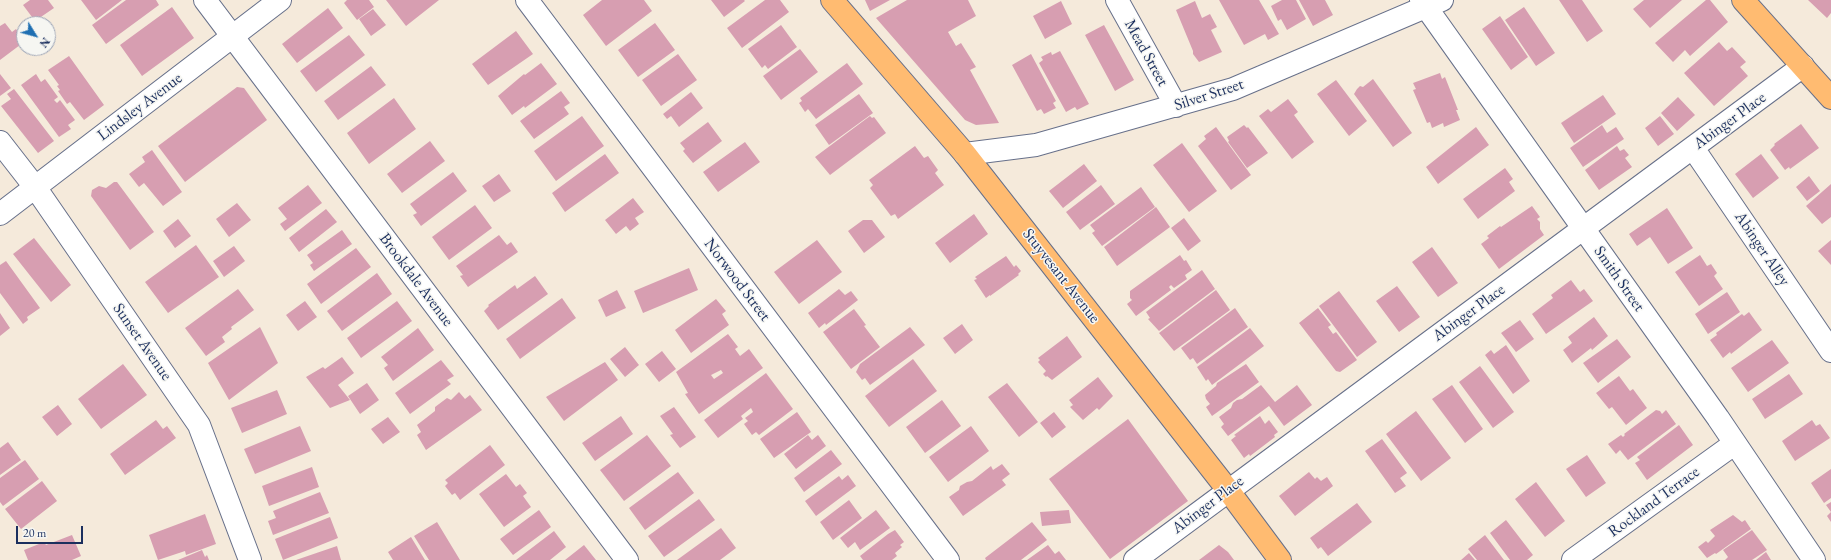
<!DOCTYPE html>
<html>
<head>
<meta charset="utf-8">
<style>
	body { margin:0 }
	#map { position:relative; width:1831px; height:560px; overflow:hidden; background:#f5eadb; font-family:"EB Garamond",serif }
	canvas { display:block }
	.north { position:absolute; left:16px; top:16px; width:40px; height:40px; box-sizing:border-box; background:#f6f6f2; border:1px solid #9ea6b7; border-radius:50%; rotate:127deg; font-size:11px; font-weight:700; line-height:16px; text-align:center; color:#1b2f5e }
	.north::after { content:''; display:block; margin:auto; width:14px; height:18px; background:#1f6fb2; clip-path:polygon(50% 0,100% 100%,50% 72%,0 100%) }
	.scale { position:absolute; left:16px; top:526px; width:67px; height:18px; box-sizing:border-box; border:2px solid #1b2f5e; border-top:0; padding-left:5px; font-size:12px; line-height:14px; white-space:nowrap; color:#1b2f5e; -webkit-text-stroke:3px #f6f6f2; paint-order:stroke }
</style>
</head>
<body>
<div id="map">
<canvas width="1831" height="560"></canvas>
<div class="north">N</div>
<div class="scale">20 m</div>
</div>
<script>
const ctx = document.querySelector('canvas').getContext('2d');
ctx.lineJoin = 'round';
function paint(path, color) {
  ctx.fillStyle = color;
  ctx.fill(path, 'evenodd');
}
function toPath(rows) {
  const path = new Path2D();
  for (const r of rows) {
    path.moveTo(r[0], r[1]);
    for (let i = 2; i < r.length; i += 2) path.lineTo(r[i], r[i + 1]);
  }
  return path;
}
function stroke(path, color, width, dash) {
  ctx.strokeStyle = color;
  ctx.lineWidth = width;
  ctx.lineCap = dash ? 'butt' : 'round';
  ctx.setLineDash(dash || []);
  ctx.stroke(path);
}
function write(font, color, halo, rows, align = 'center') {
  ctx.font = font + ' "EB Garamond",serif';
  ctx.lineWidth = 3;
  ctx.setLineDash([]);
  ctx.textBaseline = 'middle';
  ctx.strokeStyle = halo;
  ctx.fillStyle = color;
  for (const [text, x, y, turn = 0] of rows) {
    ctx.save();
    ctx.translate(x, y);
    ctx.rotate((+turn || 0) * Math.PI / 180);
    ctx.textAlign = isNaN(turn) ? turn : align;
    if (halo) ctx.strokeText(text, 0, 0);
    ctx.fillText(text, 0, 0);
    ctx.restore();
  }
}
const building = toPath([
	[30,0,48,0,54,8,35,21,23,5],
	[81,0,122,0,96,20],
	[126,0,156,0,159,5,106,44,92,25],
	[347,0,369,0,374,7,357,20,344,3],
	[386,0,439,0,406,26],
	[602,0,644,0,652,11,606,46,583,15],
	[711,0,744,0,745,1,724,17],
	[765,0,780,0,789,12,742,48,727,28],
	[865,0,890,0,870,11],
	[907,0,968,0,976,16,948,32,956,46,961,43,976,67,970,70,999,123,976,125,965,120,876,18],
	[1219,0,1259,0,1279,34,1268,40,1265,34,1244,45],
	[1282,0,1296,0,1306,19,1287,30,1281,19,1278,21,1271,6],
	[1299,0,1325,0,1333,15,1313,26],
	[1559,0,1582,0,1603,31,1587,42],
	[1644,0,1682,0,1650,28,1633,9],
	[1706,0,1710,0,1728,22,1690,56,1685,50,1673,62,1655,43],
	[1808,0,1831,0,1831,13,1827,18],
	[1061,1,1072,24,1045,39,1033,16],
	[1195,1,1202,18,1210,14,1217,27,1211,30,1222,52,1199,62,1193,54,1193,51,1176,10],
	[172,7,194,38,142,76,120,45],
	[1524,7,1555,53,1536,66,1505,20],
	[328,8,343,28,297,63,282,44],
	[373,9,386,25,371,36,359,19],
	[1500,16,1528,57,1511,70,1482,29],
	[5,23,12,32,16,29,24,40,24,42,0,60,0,26],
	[655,23,675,50,638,77,618,50],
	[781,25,797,47,768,69,765,65,762,68,748,49],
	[1104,25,1134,80,1115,91,1085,35],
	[516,31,533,54,488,85,472,64],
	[349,35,365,55,316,92,300,71],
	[1719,42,1727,51,1732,47,1746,62,1740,67,1748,76,1714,106,1684,73],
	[800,49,818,72,781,100,763,76],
	[1060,51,1089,104,1077,110,1075,107,1066,112,1039,63,1043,60,1041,57,1051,52,1052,55],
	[678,54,697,80,661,106,642,80],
	[1031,54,1056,101,1053,103,1056,108,1044,114,1041,109,1037,111,1012,65],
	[69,56,104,105,84,120,70,102,67,104,58,91,60,90,57,86,59,85,48,70],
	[541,63,557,84,525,108,524,106,512,115,498,96,524,74,525,75],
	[847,63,863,84,816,119,808,109,805,112,799,103,802,101,800,98],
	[371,66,386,85,338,120,324,101],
	[1440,73,1442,79,1445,77,1458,110,1456,110,1460,120,1444,127,1443,123,1432,128,1430,122,1427,123,1413,90,1416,89,1413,83],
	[0,74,11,88,0,96],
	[36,74,41,82,45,79,58,97,54,100,57,103,60,100,75,120,68,125,71,129,59,137,21,85],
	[1373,79,1412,133,1393,147,1354,94,1357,89,1360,86,1363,87],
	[1336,80,1367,121,1349,136,1317,94],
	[237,87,244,88,267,120,185,182,158,146],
	[14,89,54,141,38,153,1,106,11,99,7,94],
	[561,91,570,103,564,107,569,114,534,139,520,121],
	[691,92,703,108,679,127,671,116,667,119,663,114],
	[859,94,873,113,829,145,815,125],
	[1603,95,1616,114,1574,143,1561,123],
	[1678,97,1695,115,1677,131,1661,113],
	[394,98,416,129,369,164,347,133],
	[1288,99,1298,112,1294,115,1314,142,1292,159,1259,116,1268,109,1271,112],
	[582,116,604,146,556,181,534,151],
	[870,116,872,118,874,117,886,133,830,175,815,157],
	[1660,116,1674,134,1658,146,1645,128],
	[708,122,722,141,693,163,683,151,685,149,680,143],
	[1801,124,1819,148,1790,169,1789,167,1785,170,1770,150,1775,145,1774,144],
	[1244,125,1247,128,1248,127,1268,153,1247,168,1228,142,1229,141,1227,137],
	[1602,125,1607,133,1616,127,1624,139,1583,167,1570,148],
	[1216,127,1251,175,1231,190,1198,146,1206,139,1204,136],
	[1476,127,1489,145,1438,184,1426,167],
	[430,141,445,161,402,193,387,174],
	[745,142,760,162,718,192,703,172],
	[1182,143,1217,191,1189,212,1153,165],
	[915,146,924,158,928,156,938,170,935,173,944,185,898,219,895,214,891,216,870,188,873,185,869,180],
	[1617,146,1620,151,1624,149,1629,155,1625,158,1632,167,1599,190,1585,170],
	[152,150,182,192,163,206,144,183,139,187,129,174,145,162,142,157],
	[605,154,619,173,565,212,552,193],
	[1761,154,1779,178,1753,198,1735,174],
	[1084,164,1097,181,1063,208,1049,191],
	[1505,168,1513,179,1509,182,1515,191,1478,219,1463,199],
	[453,172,467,191,421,226,413,215,417,213,410,204],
	[499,174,511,191,494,202,482,186],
	[1809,176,1820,191,1807,201,1796,187],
	[114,182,117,182,154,232,130,250,91,196,92,190,99,186,106,188],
	[1831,184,1831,217,1822,224,1806,206],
	[308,185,322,203,285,231,280,224,287,219,278,208],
	[1101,185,1115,204,1080,230,1066,212],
	[1141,187,1155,207,1102,246,1092,233,1095,231,1090,225],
	[633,198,644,212,635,218,639,224,630,231,626,226,616,234,605,220],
	[237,203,251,220,229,237,216,219],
	[475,205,492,228,449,260,432,237],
	[1532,206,1540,217,1537,219,1540,222,1540,229,1544,235,1499,269,1481,244,1489,238,1487,236,1500,226,1501,227],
	[1156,207,1170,227,1117,266,1104,247],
	[1667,208,1693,248,1668,264,1650,237,1637,246,1629,234],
	[326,209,337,222,299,252,289,238],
	[974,214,988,234,950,263,935,243],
	[1184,218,1201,241,1188,251,1171,228],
	[178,219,191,236,175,248,163,231],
	[863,220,872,220,885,237,864,253,848,231],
	[342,230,352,244,314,271,310,265,313,263,307,255],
	[499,235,507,245,511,242,518,252,468,287,460,276,463,275,456,266],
	[34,238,71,285,51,302,13,254],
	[817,240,842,272,799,304,774,272],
	[1831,240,1831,265,1818,251],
	[196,245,219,277,168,313,145,282],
	[234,246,245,261,224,277,213,261],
	[1432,247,1458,283,1438,297,1412,262],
	[356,248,371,267,321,304,307,284],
	[1180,255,1184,261,1186,260,1192,270,1185,275,1187,279,1174,288,1171,285,1169,287,1171,290,1136,316,1127,304,1132,300,1130,298,1130,291],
	[1700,255,1707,266,1711,264,1717,273,1714,276,1723,289,1699,306,1675,272],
	[1006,256,1014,267,1016,265,1021,271,1018,274,1019,275,990,296,990,295,986,298,974,280,977,279,975,277],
	[6,261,40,308,27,317,28,320,23,324,0,293,0,265],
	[689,268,698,290,643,313,634,291],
	[1202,270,1215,289,1159,331,1148,319,1150,318,1146,312],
	[377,273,392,294,342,331,327,311],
	[535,276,548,294,498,330,484,311,489,306,488,305,515,285,517,289],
	[1571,280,1580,292,1584,289,1593,301,1546,334,1532,314,1553,298,1551,295],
	[1397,286,1420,317,1399,332,1376,301],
	[238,289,254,310,231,327,232,329,222,337,225,342,206,356,185,328],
	[839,289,845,295,851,291,858,300,826,325,825,323,819,328,808,313],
	[617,290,626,308,606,317,598,300],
	[1216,290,1230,310,1174,351,1159,333],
	[1339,291,1377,342,1357,357,1319,306],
	[1727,292,1740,312,1708,334,1695,314],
	[562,298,576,318,520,359,506,339],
	[716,299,726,311,722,314,729,325,691,353,675,330],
	[305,301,317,317,298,331,286,315],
	[397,301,412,321,361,358,347,338],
	[1235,308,1248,327,1197,364,1193,358,1190,360,1181,348],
	[1318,308,1331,325,1328,327,1333,334,1336,332,1357,360,1340,372,1336,371,1299,323],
	[854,309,866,325,864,326,880,347,851,369,823,332],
	[1749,312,1762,330,1731,354,1730,352,1723,358,1710,340,1717,335,1716,333,1742,314,1744,316],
	[0,313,10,328,0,336],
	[1594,317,1608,336,1592,350,1591,348,1572,363,1563,350,1572,343,1568,337],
	[1520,320,1534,339,1516,352,1501,333],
	[962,324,973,340,955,354,943,338],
	[260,327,278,363,229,400,208,363],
	[910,327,925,345,870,385,865,378,862,380,856,372,860,364],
	[418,328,434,350,393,381,384,368,388,365,381,357],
	[1250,328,1264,346,1212,385,1208,379,1206,381,1197,367],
	[728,334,738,347,735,349,740,356,749,349,763,368,699,414,685,394,688,393,676,372],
	[721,370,723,373,714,379,711,375],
	[1067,336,1082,357,1052,380,1047,376,1046,377,1043,374,1046,371,1038,362,1040,360,1038,358],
	[1617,339,1631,357,1598,383,1583,363],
	[1772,340,1789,363,1748,392,1731,368],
	[1506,345,1530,381,1513,394,1485,355,1491,350,1494,354],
	[625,347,639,365,625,377,610,359],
	[662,351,676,369,659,382,645,364],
	[342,357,354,373,338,385,350,400,330,408,306,377,323,367,325,369],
	[913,359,937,391,889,427,865,396],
	[441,360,454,376,447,380,451,384,410,414,395,393],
	[605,362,618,380,564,421,546,397],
	[123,364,147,395,101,429,78,399],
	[1246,364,1259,382,1212,416,1206,407,1210,404,1206,399,1205,395,1216,386,1217,383],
	[1480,366,1514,412,1493,428,1459,382],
	[766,373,793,409,759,435,756,432,752,435,744,424,748,421,745,418,753,412,751,408,741,416,743,419,718,438,704,420],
	[1789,374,1803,394,1765,419,1752,399],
	[1619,376,1630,391,1633,389,1647,408,1626,425,1612,407,1609,409,1596,393],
	[1098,377,1113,396,1099,410,1097,408,1083,420,1070,407,1073,405,1069,400],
	[367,383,379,400,360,414,348,396],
	[1007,383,1038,422,1019,437,988,397],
	[1261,385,1275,402,1297,385,1312,405,1284,426,1269,406,1228,436,1221,427,1224,424,1219,417,1231,408,1233,403,1237,400,1242,399],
	[1452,385,1483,429,1465,443,1432,399],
	[277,390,287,414,242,433,231,408],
	[459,392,465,399,470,395,482,410,426,450,417,435,421,432,417,425,435,411,435,407,447,398,451,400],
	[942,400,961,426,925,453,906,427],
	[58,405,72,424,57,436,42,417],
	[674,407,696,437,680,448,670,435,673,434,660,416],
	[1656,410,1660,411,1662,414,1666,410,1676,424,1628,460,1620,450,1616,454,1608,444,1621,435,1623,437,1625,435,1624,434],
	[1416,411,1451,458,1421,481,1386,434],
	[797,412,811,432,774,458,760,439],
	[1054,412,1066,427,1052,438,1040,423],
	[621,416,633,434,595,461,582,443],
	[1260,416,1265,424,1269,420,1278,432,1274,435,1275,437,1250,456,1249,454,1244,458,1231,440,1236,436,1234,435],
	[388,417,400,432,383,444,371,429],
	[1128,419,1188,501,1110,559,1049,479],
	[156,420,163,429,167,426,176,438,125,475,110,454],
	[1812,420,1816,426,1820,424,1830,438,1795,461,1782,441],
	[1679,425,1693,445,1647,480,1635,463,1640,460,1637,457],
	[300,426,311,451,255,474,244,449],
	[971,426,989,451,948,482,929,457],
	[647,435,671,466,624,501,600,470],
	[808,435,812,440,818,435,826,446,796,469,784,454],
	[1382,439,1407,473,1400,478,1406,486,1395,493,1365,451],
	[8,442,21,460,0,475,0,448],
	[490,445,505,465,460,500,455,493,452,495,445,486,448,483,445,480],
	[831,450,842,464,804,492,794,478],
	[1587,455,1606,483,1586,497,1566,469],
	[25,460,39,479,3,506,0,502,0,478],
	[1002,464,1010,474,1002,480,1006,485,963,516,949,497,959,490,960,486,967,482,972,481,991,466,993,470],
	[312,467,319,487,269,506,262,486],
	[1831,469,1831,498,1824,503,1811,483],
	[678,472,694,493,645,530,629,508],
	[1309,472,1315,479,1317,477,1321,481,1327,477,1333,486,1295,516,1279,496],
	[506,474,516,487,520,484,527,493,523,496,531,507,504,527,479,494],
	[848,475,856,486,816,516,805,501,839,476,842,480],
	[42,481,57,501,21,529,5,509],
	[1536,482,1565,521,1545,537,1515,499],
	[320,492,329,513,273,535,268,521,276,518,273,511],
	[699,499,715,520,664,557,648,536],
	[849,500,862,518,833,540,820,522],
	[1831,502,1831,522,1827,516,1831,512,1826,505],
	[1357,503,1372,522,1328,556,1321,547,1318,549,1310,538],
	[539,510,551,527,513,555,500,539],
	[876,510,890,528,860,550,855,542,848,548,840,538],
	[1069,510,1071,523,1042,526,1040,512],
	[205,514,216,544,186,555,185,551,158,560,149,535],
	[1733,515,1742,522,1745,520,1751,529,1716,554,1715,553,1707,558,1698,547,1706,541,1708,543,1715,536,1710,530],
	[330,517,338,538,283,560,275,539],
	[1506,520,1533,555,1527,560,1510,560,1490,533],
	[437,522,460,560,429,560,414,536],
	[1032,522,1047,540,1021,560,986,560,985,558],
	[721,528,736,548,720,560,677,560],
	[895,530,904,542,900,545,902,547,895,553,897,556,892,560,863,560,860,556,888,534],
	[1752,530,1767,550,1752,560,1725,560,1728,557,1723,550],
	[554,531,566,547,550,560,516,560],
	[72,535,81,556,72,560,28,560,24,550,44,542,46,545],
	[1485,535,1504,560,1477,560,1468,549],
	[411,537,425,560,393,560,388,552],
	[584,545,596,560,565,560],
	[1048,545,1055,554,1059,551,1066,560,1027,560],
	[1219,545,1228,552,1234,560,1199,560],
	[337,546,341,560,296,560],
	[202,550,205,557,207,555,209,560,178,560],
	[1766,552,1771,560,1756,560],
	[1469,553,1475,560,1461,560]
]);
const minor = toPath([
	[205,0,627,560],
	[527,0,948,560],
	[1117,0,1176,106],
	[1421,0,1718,418,1814,560],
	[0,142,35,187,199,425,250,560],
	[1693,148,1831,351],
	[965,154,1036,145,1233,89,1442,0],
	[0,214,280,0],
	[1135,560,1803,66],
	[1573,560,1734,444]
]);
const major = toPath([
	[832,0,965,154,1228,490,1280,560],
	[1743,0,1831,98]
]);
const streetNames = [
	["Mead Street",1146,53,61],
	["Silver Street",1209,95,-18],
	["Lindsley Avenue",140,107,-37],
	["Abinger Place",1730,121,-36],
	["Abinger Alley",1762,249,56],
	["Stuyvesant Avenue",1061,276,52],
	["Smith Street",1619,279,55],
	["Brookdale Avenue",416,280,53],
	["Norwood Street",737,280,53],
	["Abinger Place",1469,313,-36],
	["Sunset Avenue",142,342,55],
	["Rockland Terrace",1654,502,-36],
	["Abinger Place",1208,505,-37]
];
paint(building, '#d79eb1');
stroke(minor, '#67708a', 24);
stroke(major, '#67708a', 24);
stroke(minor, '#fff', 22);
stroke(major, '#ffbb71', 22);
write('16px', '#1b2f5e', '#f6f6f2', streetNames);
</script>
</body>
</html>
